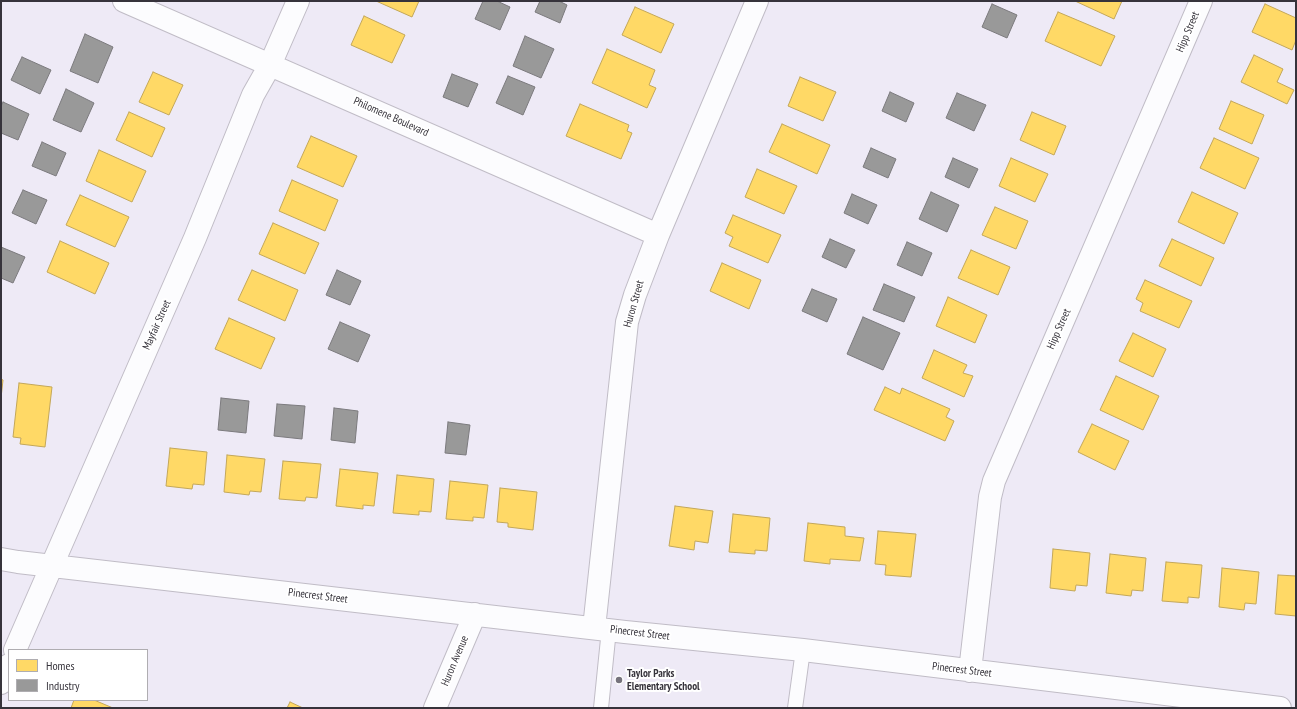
<!DOCTYPE html>
<html>
<head>
<meta charset="utf-8">
<style>
	body { margin:0 }
	#map { position:relative; width:1297px; height:709px; overflow:hidden; background:#eeeaf6; font-family:"PT Sans Narrow",sans-serif }
	canvas { display:block }
	.frame { position:absolute; inset:0; border:2px solid #36333b; pointer-events:none }
	.legend { position:absolute; left:8px; top:649px; width:140px; height:52px; box-sizing:border-box; background:#fff; border:1px solid #afadb1; margin:0; padding:5px 7px; list-style:none; font-size:12px; color:#36333b }
	.legend li { display:flex; align-items:center; gap:8px; height:20px }
	.legend b { width:20px; border:1px solid #afadb1 }
</style>
</head>
<body>
<div id="map">
<canvas width="1297" height="709"></canvas>
<div class="frame"></div>
<ul class="legend">
<li><b style="height:11px;background:#ffd966"></b>Homes</li>
<li><b style="height:11px;background:#999"></b>Industry</li>
</ul>
</div>
<script>
const ctx = document.querySelector('canvas').getContext('2d');
ctx.lineJoin = 'round';
function paint(path, color) {
  ctx.fillStyle = color;
  ctx.fill(path, 'evenodd');
}
function toPath(rows) {
  const path = new Path2D();
  for (const r of rows) {
    path.moveTo(r[0], r[1]);
    for (let i = 2; i < r.length; i += 2) path.lineTo(r[i], r[i + 1]);
  }
  return path;
}
function stroke(path, color, width, dash) {
  ctx.strokeStyle = color;
  ctx.lineWidth = width;
  ctx.lineCap = dash ? 'butt' : 'round';
  ctx.setLineDash(dash || []);
  ctx.stroke(path);
}
function write(font, color, halo, rows, align = 'center') {
  ctx.font = font + ' "PT Sans Narrow",sans-serif';
  ctx.lineWidth = 4;
  ctx.setLineDash([]);
  ctx.textBaseline = 'middle';
  ctx.strokeStyle = halo;
  ctx.fillStyle = color;
  for (const [text, x, y, turn = 0] of rows) {
    ctx.save();
    ctx.translate(x, y);
    ctx.rotate((+turn || 0) * Math.PI / 180);
    ctx.textAlign = isNaN(turn) ? turn : align;
    if (halo) ctx.strokeText(text, 0, 0);
    ctx.fillText(text, 0, 0);
    ctx.restore();
  }
}
const homes = toPath([
	[376,1,419,1,412,17,376,1],
	[1075,1,1122,1,1114,19,1075,1],
	[1265,4,1296,18,1296,40,1292,50,1252,32,1265,4],
	[635,7,674,24,661,53,622,35,635,7],
	[1058,12,1115,36,1101,66,1045,41,1058,12],
	[364,16,405,35,392,63,351,45,364,16],
	[607,49,655,70,649,85,656,88,647,108,592,83,607,49],
	[1254,55,1283,69,1277,82,1294,90,1287,104,1241,82,1254,55],
	[153,72,183,85,169,115,139,102,153,72],
	[800,77,836,92,823,121,788,106,800,77],
	[1231,101,1264,115,1252,144,1219,129,1231,101],
	[580,104,629,125,627,131,632,133,621,159,566,136,580,104],
	[129,112,165,128,152,157,116,140,129,112],
	[1032,112,1066,126,1054,155,1020,140,1032,112],
	[782,124,830,145,817,174,769,152,782,124],
	[311,136,357,156,343,187,297,167,311,136],
	[1214,138,1259,158,1245,189,1200,168,1214,138],
	[99,150,146,171,132,202,86,181,99,150],
	[1011,158,1048,174,1035,202,999,186,1011,158],
	[757,169,797,186,784,214,745,197,757,169],
	[292,180,338,200,325,231,279,211,292,180],
	[1192,192,1238,213,1224,244,1178,222,1192,192],
	[80,195,129,217,115,247,66,225,80,195],
	[995,207,1028,221,1016,249,982,235,995,207],
	[733,215,781,235,768,263,729,246,733,237,725,233,733,215],
	[273,223,319,243,305,274,259,254,273,223],
	[1172,239,1214,258,1201,286,1159,266,1172,239],
	[60,241,109,263,95,294,47,272,60,241],
	[971,250,1010,267,998,295,958,278,971,250],
	[722,263,761,280,749,309,710,291,722,263],
	[252,270,298,290,285,321,238,300,252,270],
	[1145,280,1192,301,1179,328,1140,311,1143,303,1136,299,1145,280],
	[948,297,987,315,975,343,936,326,948,297],
	[229,318,275,338,261,369,215,349,229,318],
	[1133,333,1166,349,1153,377,1119,361,1133,333],
	[934,350,967,365,963,373,973,376,964,397,922,378,934,350],
	[1116,376,1159,396,1143,430,1100,410,1116,376],
	[1,379,3,380,1,398,1,379],
	[19,383,52,387,45,447,20,444,21,438,13,437,19,383],
	[885,387,900,394,902,388,950,409,946,417,954,421,945,441,874,410,885,387],
	[1092,424,1129,441,1115,470,1078,452,1092,424],
	[170,448,207,452,204,485,193,484,192,489,166,486,170,448],
	[227,455,265,459,261,492,250,491,249,495,224,492,227,455],
	[283,461,321,464,317,498,306,497,305,501,279,499,283,461],
	[340,469,378,473,374,506,363,505,363,509,336,506,340,469],
	[397,475,434,479,431,512,419,511,419,515,393,513,397,475],
	[450,481,488,485,484,518,473,517,473,521,446,519,450,481],
	[500,488,537,492,533,530,508,527,508,523,497,522,500,488],
	[675,506,713,511,708,543,695,541,694,550,669,546,675,506],
	[733,514,770,518,767,551,755,550,755,554,729,552,733,514],
	[808,523,845,527,845,536,864,538,860,561,830,559,830,564,804,561,808,523],
	[878,531,916,534,911,577,885,575,886,565,875,564,878,531],
	[1053,549,1090,553,1087,586,1076,585,1075,591,1050,588,1053,549],
	[1110,554,1146,558,1143,591,1132,590,1131,596,1106,593,1110,554],
	[1166,562,1202,565,1199,598,1188,597,1188,603,1162,601,1166,562],
	[1222,568,1259,572,1256,604,1245,603,1244,610,1219,607,1222,568],
	[1278,575,1296,576,1296,616,1275,614,1278,575],
	[74,700,94,700,113,708,71,708,74,700],
	[290,702,303,708,287,708,290,702]
]);
const industry = toPath([
	[483,1,497,1,510,7,500,30,475,19,483,1],
	[540,1,559,1,567,5,560,23,535,12,540,1],
	[992,4,1017,15,1007,38,982,27,992,4],
	[85,34,113,47,98,83,70,71,85,34],
	[525,36,554,49,541,78,513,66,525,36],
	[22,57,51,70,40,94,11,80,22,57],
	[452,74,478,84,468,107,443,97,452,74],
	[508,76,535,87,523,115,496,103,508,76],
	[66,89,94,103,81,132,53,120,66,89],
	[890,92,914,103,906,122,882,111,890,92],
	[957,93,986,105,974,131,946,118,957,93],
	[3,102,29,114,18,140,1,133,1,106,3,102],
	[42,142,66,153,56,176,32,166,42,142],
	[871,148,896,159,888,178,863,167,871,148],
	[953,158,978,169,969,188,945,177,953,158],
	[23,190,47,200,36,224,12,213,23,190],
	[931,192,959,205,947,232,919,219,931,192],
	[852,194,877,205,868,224,844,213,852,194],
	[830,239,855,250,846,268,822,257,830,239],
	[907,242,932,253,922,276,897,265,907,242],
	[1,247,25,257,13,283,1,278,1,247],
	[337,270,361,281,350,305,326,295,337,270],
	[884,284,915,297,904,322,873,310,884,284],
	[812,289,837,299,827,322,802,311,812,289],
	[863,317,900,333,883,370,847,354,863,317],
	[340,322,370,335,358,362,328,349,340,322],
	[221,398,249,401,246,433,218,430,221,398],
	[277,404,305,406,302,439,274,436,277,404],
	[334,408,358,411,355,443,331,440,334,408],
	[448,422,470,425,466,455,445,453,448,422]
]);
const service = toPath([
	[601,708,609,629],
	[795,708,803,650]
]);
const minor = toPath([
	[124,1,658,235],
	[1,559,18,562,625,632,803,650,1280,708],
	[594,628,627,322,635,295,658,235,757,1],
	[15,650,195,238,253,95,270,65,298,1],
	[970,671,990,497,994,481,1201,1],
	[1,683,9,665],
	[435,708,475,614]
]);
const markers = [
	[619,680,4,"#76737c"]
];
const streetNames = [
	["Hipp Street",1188,32,-67],
	["Philomene Boulevard",391,117,24],
	["Huron Street",634,304,-74],
	["Mayfair Street",157,325,-66],
	["Hipp Street",1059,329,-66],
	["Pinecrest Street",318,596,7],
	["Pinecrest Street",640,633,7],
	["Huron Avenue",455,661,-67],
	["Pinecrest Street",962,670,7]
];
const poiNames = [
	["Taylor Parks",627,674],
	["Elementary School",627,687]
];
paint(homes, '#ffd966');
stroke(homes, '#c3a759', 1);
paint(industry, '#999');
stroke(industry, '#7b7a7d', 1);
stroke(service, '#c0bcc6', 16);
stroke(minor, '#c0bcc6', 24);
stroke(service, '#fcfcfe', 14);
stroke(minor, '#fcfcfe', 22);
for (const [x, y, r, color] of markers) {
  const dot = new Path2D();
  dot.arc(x, y, r, 0, 2 * Math.PI);
  ctx.fillStyle = color;
  ctx.fill(dot);
  stroke(dot, '#fff', 1.5);
}
write('11px', '#36333b', '#fff', streetNames);
write('bold 11px', '#36333b', '#fff', poiNames, 'left');
</script>
</body>
</html>
